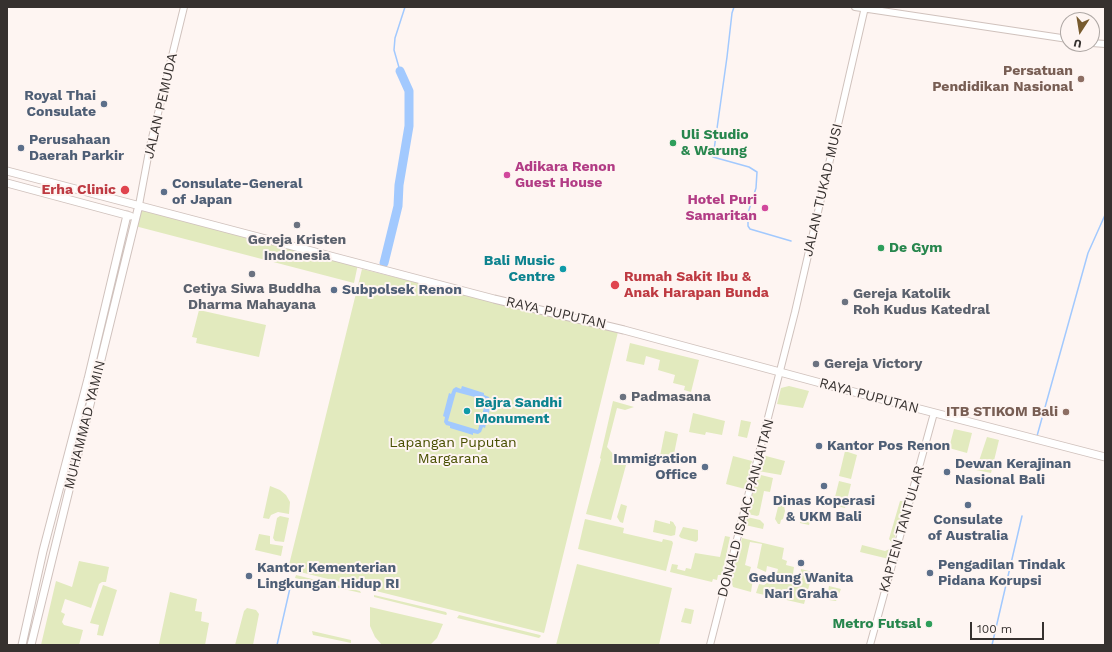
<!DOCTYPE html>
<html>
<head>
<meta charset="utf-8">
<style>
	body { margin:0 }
	#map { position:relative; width:1112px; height:652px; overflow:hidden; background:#fef5f2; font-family:"Work Sans",sans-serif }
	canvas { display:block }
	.frame { position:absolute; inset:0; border:8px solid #36312f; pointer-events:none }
	.north { position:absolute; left:1060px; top:12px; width:40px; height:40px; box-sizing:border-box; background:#fef5f2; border:1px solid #aea7a4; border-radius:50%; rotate:192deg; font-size:11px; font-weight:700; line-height:16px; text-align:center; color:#36312f }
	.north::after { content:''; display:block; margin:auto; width:14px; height:18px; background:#785b2e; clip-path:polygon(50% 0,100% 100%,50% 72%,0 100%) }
	.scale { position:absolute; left:970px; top:622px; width:74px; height:18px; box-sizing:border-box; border:2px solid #36312f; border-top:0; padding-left:5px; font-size:12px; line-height:14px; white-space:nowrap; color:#36312f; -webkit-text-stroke:3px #fef5f2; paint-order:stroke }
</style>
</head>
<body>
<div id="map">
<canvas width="1112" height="652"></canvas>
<div class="frame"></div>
<div class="north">U</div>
<div class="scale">100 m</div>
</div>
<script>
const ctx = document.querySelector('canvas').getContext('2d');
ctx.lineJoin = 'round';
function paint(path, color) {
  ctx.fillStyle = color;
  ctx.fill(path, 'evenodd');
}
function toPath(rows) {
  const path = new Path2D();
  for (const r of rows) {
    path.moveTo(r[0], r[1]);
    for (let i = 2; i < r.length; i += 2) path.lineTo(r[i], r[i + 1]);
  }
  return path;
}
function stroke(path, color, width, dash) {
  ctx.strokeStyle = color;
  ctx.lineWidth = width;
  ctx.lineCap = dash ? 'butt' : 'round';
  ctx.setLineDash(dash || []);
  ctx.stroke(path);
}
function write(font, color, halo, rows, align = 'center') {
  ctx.font = font + ' "Work Sans",sans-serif';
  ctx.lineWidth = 4;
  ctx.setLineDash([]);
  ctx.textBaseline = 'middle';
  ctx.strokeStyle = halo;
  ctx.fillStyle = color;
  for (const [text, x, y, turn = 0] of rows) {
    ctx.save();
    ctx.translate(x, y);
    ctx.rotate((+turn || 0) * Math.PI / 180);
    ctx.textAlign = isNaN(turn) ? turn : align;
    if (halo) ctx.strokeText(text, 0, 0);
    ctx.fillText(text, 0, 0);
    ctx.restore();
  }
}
const green = toPath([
	[140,207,358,264,354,283,135,226],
	[362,269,618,332,544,633,288,569],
	[199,310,266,325,259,357,196,343,197,338,192,337],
	[630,343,699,360,691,392,684,390,685,386,673,383,675,375,658,370,660,360,646,356,644,365,626,361],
	[789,386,809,391,803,408,777,404,781,388],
	[613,401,634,407,625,410,617,408,607,447,621,463,626,465,611,520,586,514,601,459,600,458],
	[693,413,725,421,722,435,706,432,705,435,689,432],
	[741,420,751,422,747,438,738,436],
	[954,429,972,433,967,453,949,448],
	[665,431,678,434,673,459,660,456],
	[987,437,999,440,991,473,976,470],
	[845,451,857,455,851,479,839,476],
	[762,455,785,461,781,475,758,471],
	[733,456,752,461,745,489,726,484],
	[757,474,773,478,770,492,764,491,759,515,757,516,748,514],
	[839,481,851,484,845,508,833,505],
	[270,486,280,490,286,495,290,502,289,514,278,512,271,515,269,519,263,518],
	[900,501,905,501,893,544,889,539],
	[621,504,627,506,623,523,620,522,617,517],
	[781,505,784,506,785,511,783,519,781,520,780,524,778,524,775,519,778,507],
	[803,511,812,513,809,525,800,523],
	[280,516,289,518,284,542,275,541,273,538,277,518],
	[747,517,760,520,764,524,763,529,745,525],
	[585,519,624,528,623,533,662,542,663,539,672,541,673,543,666,571,578,549],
	[655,520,670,524,670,521,673,522,676,527,675,535,671,536,653,532],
	[683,527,698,530,698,540,696,542,681,538,679,536],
	[259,534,270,536,270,544,283,546,281,556,255,550],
	[725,536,730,537,722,575,718,575,717,580,713,579,712,582,670,572,672,564,678,565,677,569,685,571,686,568,691,569,695,553,720,557],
	[742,538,784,548,782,559,787,561,786,565,794,567,793,574,800,576,801,569,813,572,804,604,756,593,759,584,764,585,771,580,775,581,778,569,767,566,766,572,757,568,762,544,750,542,745,565,751,567,748,578,753,579,751,592,733,587,731,580],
	[862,545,885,551,892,548,889,559,860,552],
	[79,561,109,567,106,582,102,582,99,584,91,608,65,599,61,612,65,614,62,622,64,625,83,630,79,645,41,645,56,581,72,587],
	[577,564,672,588,659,645,556,645],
	[296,575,360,591,361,593,295,578],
	[103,585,117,590,103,636,97,635,99,625,90,623],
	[829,586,841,589,836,601,829,600,827,597],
	[170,592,197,599,195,611,202,612,201,621,209,623,205,645,159,644],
	[374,595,446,612,447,614,446,615,374,597],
	[370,607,443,624,437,638,430,645,382,645,375,637,370,626],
	[247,608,256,610,259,614,253,645,235,645,244,611],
	[685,608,694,610,691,624,681,622],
	[459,615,540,635,541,636,539,638,457,618],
	[312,631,351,640,351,643,313,635]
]);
const water = toPath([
	[462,386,484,393,484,395,489,397,490,400,489,404,491,405,485,428,483,427,481,432,478,434,473,433,473,435,450,428,450,426,446,425,444,422,445,417,443,416,449,393,451,394,453,389,456,387,461,389],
	[456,392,486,400,478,430,448,421]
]);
const stream = toPath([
	[734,7,732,13,727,57,713,157,749,167,757,172,756,188,748,213,748,226,750,229,791,241],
	[400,71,394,50,395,38,405,7],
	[1037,436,1088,253,1105,215],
	[277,645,290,588],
	[992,645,1022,516]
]);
const river = toPath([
	[384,263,398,206,399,185,409,126,409,91,400,71]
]);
const tertiary = toPath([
	[855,7,1068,39],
	[1092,43,1105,44],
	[139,205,150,146,184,7],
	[710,645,795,312,865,7],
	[870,645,934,413]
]);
const secondary = toPath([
	[7,171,494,299,624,330,854,392,1105,457],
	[7,183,130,216],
	[22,645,43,551,88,379,127,215],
	[31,645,139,205]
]);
const markers = [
	[1081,79,4,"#8d6e63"],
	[104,104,4,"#5c6f8a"],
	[673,143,4,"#2e9e5b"],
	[21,148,4,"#5c6f8a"],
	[507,175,4,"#d1479c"],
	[125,190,5,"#e0444e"],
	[164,192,4,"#5c6f8a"],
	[765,208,4,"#d1479c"],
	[297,225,4,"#6b7280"],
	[881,248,4,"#2e9e5b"],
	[563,269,4,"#0f9aa8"],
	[252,274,4,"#6b7280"],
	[615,285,5,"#e0444e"],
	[334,290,4,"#5c6f8a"],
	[845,302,4,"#6b7280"],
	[816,364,4,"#6b7280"],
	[623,397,4,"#6b7280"],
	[467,411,4,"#0f9aa8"],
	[1066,412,4,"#8d6e63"],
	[819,446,4,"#5c6f8a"],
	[705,467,4,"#5c6f8a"],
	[947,472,4,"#5c6f8a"],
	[824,486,4,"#5c6f8a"],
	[968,505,4,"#5c6f8a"],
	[801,563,4,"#5c6f8a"],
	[930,573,4,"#5c6f8a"],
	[249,576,4,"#5c6f8a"],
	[929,624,4,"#2e9e5b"]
];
const educationNames = [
	["Persatuan",1073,71],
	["Pendidikan Nasional",1073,87],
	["ITB STIKOM Bali",1058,412]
];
const serviceNames = [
	["Royal Thai",96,96,"right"],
	["Consulate",96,112,"right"],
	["Perusahaan",29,140],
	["Daerah Parkir",29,156],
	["Consulate-General",172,184],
	["of Japan",172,200],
	["Subpolsek Renon",342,290],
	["Kantor Pos Renon",827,446],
	["Immigration",697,459,"right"],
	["Office",697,475,"right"],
	["Dewan Kerajinan",955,464],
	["Nasional Bali",955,480],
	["Dinas Koperasi",824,501,"center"],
	["& UKM Bali",824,517,"center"],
	["Consulate",968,520,"center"],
	["of Australia",968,536,"center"],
	["Pengadilan Tindak",938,565],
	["Pidana Korupsi",938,581],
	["Kantor Kementerian",257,568],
	["Lingkungan Hidup RI",257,584],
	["Gedung Wanita",801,578,"center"],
	["Nari Graha",801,594,"center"]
];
const streetNames = [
	["JALAN PEMUDA",161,106,-77],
	["JALAN TUKAD MUSI",823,190,-77],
	["RAYA PUPUTAN",556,313,13],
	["RAYA PUPUTAN",869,396,15],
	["MUHAMMAD YAMIN",85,425,-76],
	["DONALD ISAAC PANJAITAN",746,508,-75],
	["KAPTEN TANTULAR",902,529,-74]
];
const leisureNames = [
	["Uli Studio",681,135],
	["& Warung",681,151],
	["De Gym",889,248],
	["Metro Futsal",921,624,"right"]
];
const hotelNames = [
	["Adikara Renon",515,167],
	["Guest House",515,183],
	["Hotel Puri",757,200,"right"],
	["Samaritan",757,216,"right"]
];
const healthNames = [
	["Erha Clinic",116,190],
	["Rumah Sakit Ibu &",624,277,"left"],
	["Anak Harapan Bunda",624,293,"left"]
];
const worshipNames = [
	["Gereja Kristen",297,240,"center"],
	["Indonesia",297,256,"center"],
	["Cetiya Siwa Buddha",252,289,"center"],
	["Dharma Mahayana",252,305,"center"],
	["Gereja Katolik",853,294],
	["Roh Kudus Katedral",853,310],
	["Gereja Victory",824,364],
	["Padmasana",631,397]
];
const cultureNames = [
	["Bali Music",555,261],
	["Centre",555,277],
	["Bajra Sandhi",475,403,"left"],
	["Monument",475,419,"left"]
];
const parkNames = [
	["Lapangan Puputan",453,443],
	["Margarana",453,459]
];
paint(green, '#e2eabe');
paint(water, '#a2c9fe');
stroke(stream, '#a2c9fe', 1.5);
stroke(river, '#a2c9fe', 9);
stroke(tertiary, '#d0c2bd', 8);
stroke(secondary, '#d0c2bd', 9);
stroke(tertiary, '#fff', 6);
stroke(secondary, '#fff', 7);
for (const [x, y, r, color] of markers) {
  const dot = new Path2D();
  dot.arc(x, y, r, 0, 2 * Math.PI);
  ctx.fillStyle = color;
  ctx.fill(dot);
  stroke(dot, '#fef5f2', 1.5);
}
write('bold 14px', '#785e54', '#fef5f2', educationNames, 'right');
write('bold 14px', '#4e5e75', '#fef5f2', serviceNames, 'left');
write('14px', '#36312f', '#fef5f2', streetNames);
write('bold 14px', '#27864d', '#fef5f2', leisureNames, 'left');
write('bold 14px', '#b23c85', '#fef5f2', hotelNames, 'left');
write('bold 14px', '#be3a42', '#fef5f2', healthNames, 'right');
write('bold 14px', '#5b616d', '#fef5f2', worshipNames, 'left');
write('bold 14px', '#0d838f', '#fef5f2', cultureNames, 'right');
write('14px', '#484f01', '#fef5f2', parkNames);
</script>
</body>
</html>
